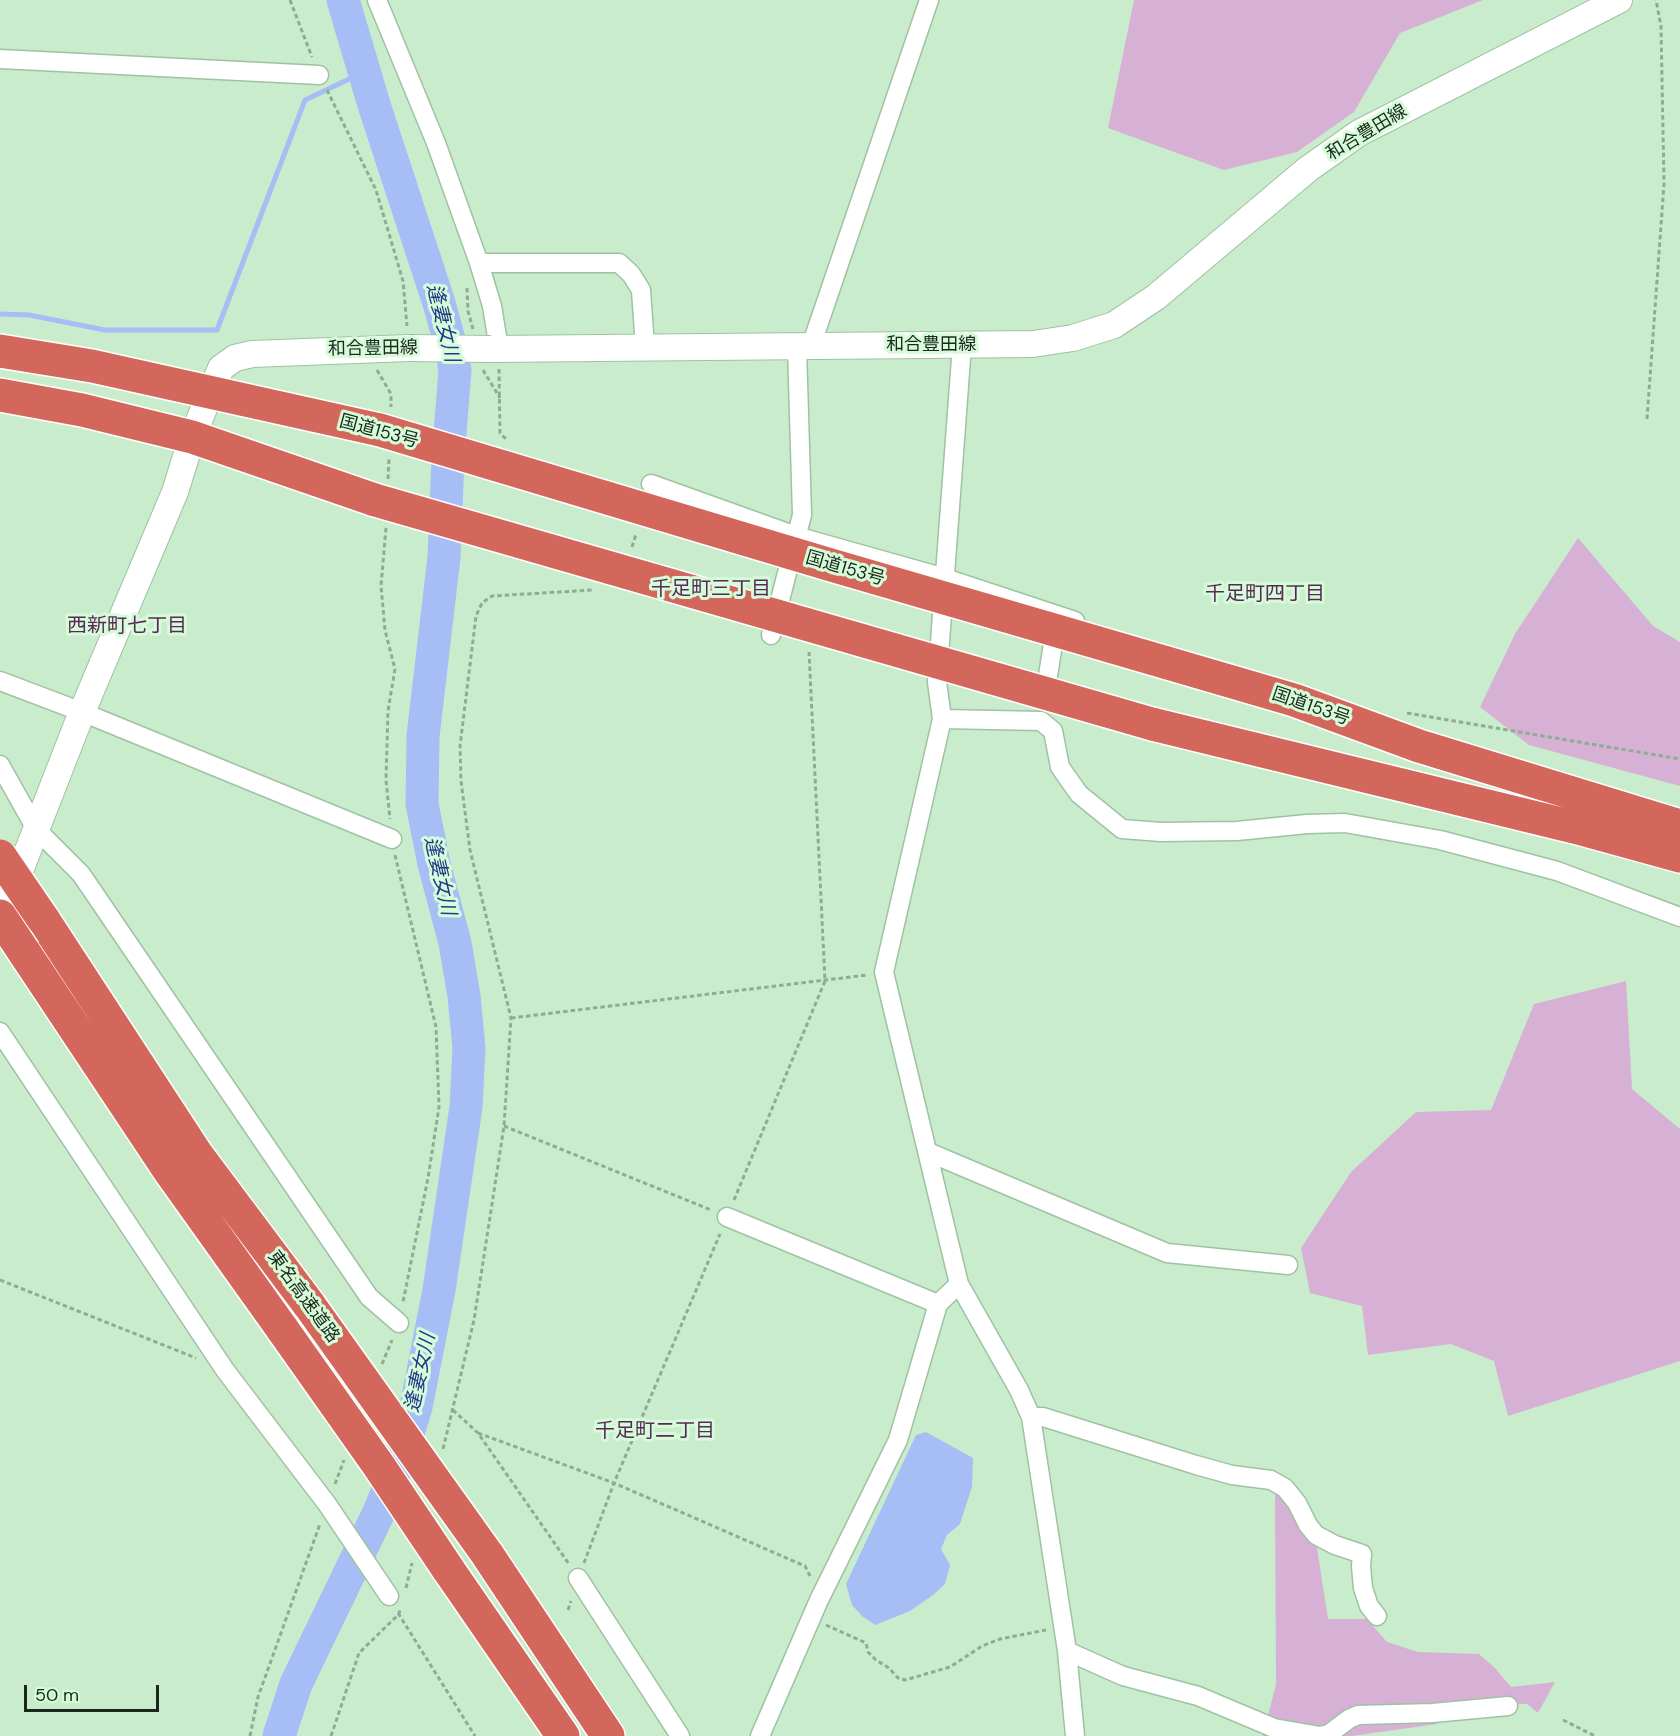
<!DOCTYPE html>
<html>
<head>
<meta charset="utf-8">
<style>
	body { margin:0 }
	#map { position:relative; width:1680px; height:1736px; overflow:hidden; background:#c9edcc; font-family:"DM Sans",sans-serif }
	canvas { display:block }
	.scale { position:absolute; left:24px; top:1685px; width:135px; height:27px; box-sizing:border-box; border:3px solid #1a281c; border-top:0; padding-left:8px; font-size:18px; line-height:21px; white-space:nowrap; color:#1a281c; -webkit-text-stroke:4px #d6fbd9; paint-order:stroke }
</style>
</head>
<body>
<div id="map">
<canvas width="1680" height="1736"></canvas>
<div class="scale">50 m</div>
</div>
<script>
const ctx = document.querySelector('canvas').getContext('2d');
ctx.lineJoin = 'round';
function paint(path, color) {
  ctx.fillStyle = color;
  ctx.fill(path, 'evenodd');
}
function toPath(rows) {
  const path = new Path2D();
  for (const r of rows) {
    path.moveTo(r[0], r[1]);
    for (let i = 2; i < r.length; i += 2) path.lineTo(r[i], r[i + 1]);
  }
  return path;
}
function stroke(path, color, width, dash) {
  ctx.strokeStyle = color;
  ctx.lineWidth = width;
  ctx.lineCap = dash ? 'butt' : 'round';
  ctx.setLineDash(dash || []);
  ctx.stroke(path);
}
function write(font, color, halo, rows, align = 'center') {
  ctx.font = font + ' "DM Sans","Noto Sans JP",sans-serif';
  ctx.lineWidth = 6;
  ctx.setLineDash([]);
  ctx.textBaseline = 'middle';
  ctx.strokeStyle = halo;
  ctx.fillStyle = color;
  for (const [text, x, y, turn = 0] of rows) {
    ctx.save();
    ctx.translate(x, y);
    ctx.rotate((+turn || 0) * Math.PI / 180);
    ctx.textAlign = isNaN(turn) ? turn : align;
    if (halo) ctx.strokeText(text, 0, 0);
    ctx.fillText(text, 0, 0);
    ctx.restore();
  }
}
const green = toPath([
	[1134,0,1483,0,1400,33,1354,112,1297,152,1224,170,1108,128],
	[1578,538,1653,626,1680,642,1680,786,1529,745,1480,707,1515,634],
	[1626,981,1632,1089,1680,1129,1680,1361,1508,1416,1494,1361,1451,1344,1368,1355,1362,1306,1310,1293,1301,1248,1351,1172,1416,1112,1491,1110,1534,1004],
	[1279,1491,1293,1507,1317,1548,1328,1619,1367,1619,1387,1642,1418,1652,1479,1654,1495,1668,1511,1687,1555,1682,1538,1713,1527,1704,1448,1706,1437,1724,1352,1736,1263,1736,1276,1684,1275,1494]
]);
const water = toPath([
	[926,1432,973,1458,972,1487,960,1524,947,1535,941,1549,950,1565,945,1584,933,1595,910,1611,875,1625,862,1616,852,1605,846,1584,916,1435]
]);
const stream = toPath([
	[0,314,29,315,105,330,217,330,305,100,364,72]
]);
const river = toPath([
	[279,1736,296,1684,380,1510,401,1456,416,1407,439,1290,466,1107,469,1048,464,996,455,943,434,864,422,804,423,736,444,557,448,458,455,370,451,347,439,303,375,108,343,0]
]);
const path = toPath([
	[290,0,312,57],
	[327,90,376,190,403,281,407,326],
	[467,288,468,311,473,329],
	[499,369,500,433,507,440],
	[377,370,391,394,391,407],
	[483,370,500,398],
	[1647,419,1664,184,1661,26,1656,0],
	[388,479,389,459],
	[386,528,381,586,385,630,395,669,388,711,386,780,390,819],
	[632,547,636,534],
	[1407,713,1680,759],
	[395,855,436,1027,439,1107,428,1178,403,1302],
	[511,1018,867,975],
	[504,1126,711,1210],
	[734,1200,825,981,809,652],
	[0,1280,196,1358],
	[382,1364,392,1340],
	[453,1410,478,1433,569,1564],
	[478,1433,614,1483,805,1566,810,1576],
	[443,1449,474,1320,488,1230,504,1126,511,1018,470,850,461,781,460,746,476,616,482,603,492,596,593,590],
	[335,1484,344,1460],
	[584,1563,614,1483,720,1234],
	[406,1588,412,1563],
	[568,1610,571,1601],
	[398,1613,475,1736],
	[826,1625,866,1643,868,1652,876,1660,889,1668,898,1678,905,1680,950,1667,982,1646,1000,1639,1046,1630],
	[1563,1720,1595,1736],
	[250,1736,258,1697,320,1524],
	[331,1736,359,1653,399,1614,400,1609]
]);
const street = toPath([
	[377,0,436,143,479,263,492,306,499,349],
	[0,59,319,75],
	[479,263,619,263,631,274,641,290,645,347],
	[962,345,937,682,942,719,884,972,959,1284,1019,1390,1031,1417,1067,1651,1075,1736],
	[811,346,929,0],
	[651,484,796,536,945,578,1075,621],
	[771,635,802,515,797,347],
	[0,681,82,712,392,839],
	[1044,701,1056,625],
	[942,719,1041,721,1053,731,1060,767,1079,794,1122,829,1161,832,1237,831,1307,824,1345,823,1440,840,1557,871,1680,917],
	[0,765,36,829,81,874,369,1297,399,1323],
	[0,1032,225,1370,327,1504,389,1596],
	[928,1152,1167,1253,1288,1265],
	[727,1217,938,1304],
	[1031,1417,1043,1417,1196,1465,1232,1475,1271,1480,1285,1488,1297,1503,1308,1525,1316,1535,1335,1545,1362,1554,1361,1566,1363,1588,1369,1606,1377,1616],
	[578,1578,680,1736],
	[1067,1651,1123,1676,1198,1696,1274,1728,1320,1736,1329,1734,1349,1719,1358,1715,1433,1713,1508,1706],
	[760,1736,819,1600,898,1440,938,1304,959,1284]
]);
const secondary = toPath([
	[491,349,1033,344,1073,338,1114,325,1156,297,1308,169,1359,133,1619,0],
	[0,922,82,712,175,492,192,437,221,368,235,358,252,354,409,348]
]);
const highway = toPath([
	[0,351,92,366,380,430],
	[0,395,82,410,192,437,375,500],
	[1164,662,1294,700,1419,746,1680,826],
	[1152,724,1582,829,1680,856],
	[43,919,197,1155,310,1306],
	[24,952,171,1173,283,1330],
	[487,1554,608,1736],
	[448,1569,563,1736]
]);
const secondaryBridge = toPath([
	[409,348,491,349]
]);
const highwayBridge = toPath([
	[380,430,831,565,1164,662],
	[375,500,1152,724],
	[0,856,43,919],
	[0,916,24,952],
	[310,1306,487,1554],
	[283,1330,379,1466,448,1569]
]);
const streetNames = [
	["和合豊田線",1367,133,-31],
	["和合豊田線",931,345],
	["和合豊田線",373,349,-1],
	["国道153号",379,432,15],
	["国道153号",845,569,16],
	["国道153号",1311,707,19],
	["東名高速道路",303,1297,54]
];
const waterNames = [
	["逢妻女川",442,323,76],
	["逢妻女川",439,876,77],
	["逢妻女川",421,1373,-78]
];
const neighbourhoodNames = [
	["千足町三丁目",711,590],
	["千足町四丁目",1265,595],
	["西新町七丁目",127,627],
	["千足町二丁目",655,1432]
];
paint(green, '#d7b0d5');
paint(water, '#a6bdf6');
stroke(stream, '#a6bdf6', 5);
stroke(river, '#a6bdf6', 33);
stroke(street, '#9fc2a2', 21);
stroke(secondary, '#9fc2a2', 28);
stroke(highway, '#fff', 36);
stroke(path, '#8fac92', 3, [4.5, 3]);
stroke(street, '#fff', 18);
stroke(secondary, '#fff', 26);
stroke(highway, '#d4675c', 33);
stroke(secondaryBridge, '#9fc2a2', 28, []);
stroke(highwayBridge, '#fff', 36, []);
stroke(secondaryBridge, '#fff', 26);
stroke(highwayBridge, '#d4675c', 33);
write('18px', '#1a281c', '#d6fbd9', streetNames);
write('italic 20px', '#223888', '#d6fbd9', waterNames);
write('20px', '#592859', '#d6fbd9', neighbourhoodNames);
</script>
</body>
</html>
